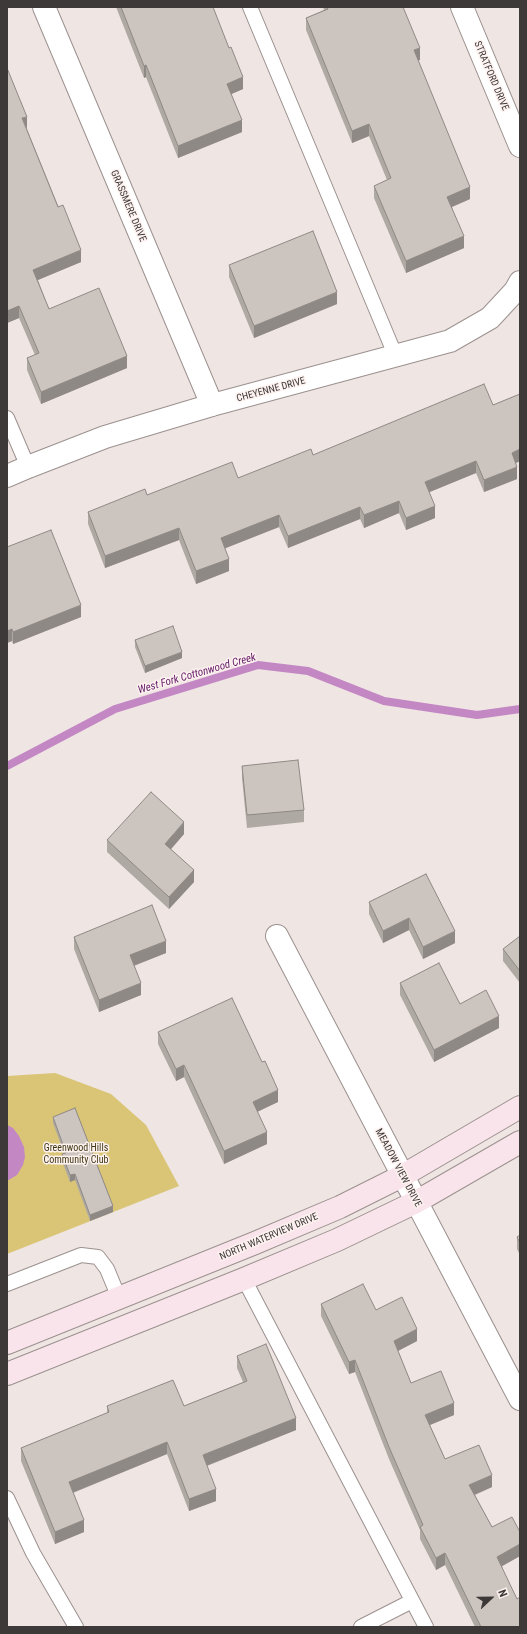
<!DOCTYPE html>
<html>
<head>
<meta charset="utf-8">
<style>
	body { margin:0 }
	#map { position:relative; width:527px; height:1634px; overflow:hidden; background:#efe5e3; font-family:"Roboto Condensed",sans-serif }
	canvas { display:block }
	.frame { position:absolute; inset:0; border:8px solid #3d3938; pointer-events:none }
	.north { position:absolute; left:471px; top:1578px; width:40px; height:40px; -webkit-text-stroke:3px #fdf2f0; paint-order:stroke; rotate:68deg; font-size:11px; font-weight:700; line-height:16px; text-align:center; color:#3d3938 }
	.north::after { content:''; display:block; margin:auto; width:14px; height:18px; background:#3d3938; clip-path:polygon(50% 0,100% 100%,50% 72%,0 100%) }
</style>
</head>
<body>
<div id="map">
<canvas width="527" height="1634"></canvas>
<div class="frame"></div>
<div class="north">N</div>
</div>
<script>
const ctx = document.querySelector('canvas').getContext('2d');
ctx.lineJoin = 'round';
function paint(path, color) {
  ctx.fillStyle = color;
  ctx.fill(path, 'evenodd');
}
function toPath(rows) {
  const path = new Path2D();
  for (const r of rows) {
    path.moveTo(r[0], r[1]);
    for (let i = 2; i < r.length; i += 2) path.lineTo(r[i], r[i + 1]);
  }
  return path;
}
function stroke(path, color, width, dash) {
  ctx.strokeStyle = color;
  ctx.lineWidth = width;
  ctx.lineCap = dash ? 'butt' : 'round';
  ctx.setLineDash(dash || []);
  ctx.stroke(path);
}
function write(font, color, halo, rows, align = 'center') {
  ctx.font = font + ' "Roboto Condensed",sans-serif';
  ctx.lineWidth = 3;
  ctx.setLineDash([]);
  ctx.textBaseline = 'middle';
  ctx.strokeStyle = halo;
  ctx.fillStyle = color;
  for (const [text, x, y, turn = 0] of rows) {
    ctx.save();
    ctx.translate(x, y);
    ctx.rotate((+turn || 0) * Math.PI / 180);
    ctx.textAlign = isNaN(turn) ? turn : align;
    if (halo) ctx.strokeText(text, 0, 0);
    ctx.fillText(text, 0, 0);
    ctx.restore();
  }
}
const green = toPath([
	[55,1073,111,1094,146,1125,179,1186,7,1254,7,1076]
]);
const water = toPath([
	[7,1125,13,1128,19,1136,24,1147,25,1157,23,1165,17,1175,7,1181]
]);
const stream = toPath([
	[7,766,115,709,258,665,308,671,384,701,477,715,520,709]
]);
const lane = toPath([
	[250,7,396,357],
	[7,418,28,467],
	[244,1279,426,1627],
	[7,1284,81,1255,98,1257,107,1269,119,1298],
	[7,1498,33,1553,76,1627],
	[361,1627,412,1601]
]);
const street = toPath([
	[44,7,212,405],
	[462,7,520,146],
	[7,476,28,467,105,437,212,405,450,341,490,318,515,291,520,282],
	[277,936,520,1399]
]);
const secondary = toPath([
	[7,1343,255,1243,340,1207,402,1176,520,1107],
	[7,1374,244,1279,337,1240,416,1202,520,1142]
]);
const wall = toPath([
	[116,7,213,7,243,89,231,94,242,132,178,158,146,77,144,78],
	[323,7,403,7,420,60,418,60,470,199,452,207,464,248,406,273,374,198,374,186,387,180,369,136,352,143,306,30,306,18,324,10],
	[7,68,27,129,81,262,38,280,49,309,127,368,41,404,27,370,27,358,35,355,19,318,7,323],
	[229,265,337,304,254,338,229,277],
	[520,394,520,461,516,463,517,479,484,492,476,473,429,492,435,518,406,530,399,513,364,528,360,519,288,548,279,527,225,548,229,571,196,584,179,540,105,568,88,524,88,512,147,495,238,478,313,455,493,405],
	[7,547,81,617,13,644,12,641,7,643],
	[135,640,182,658,145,673,135,647],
	[242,766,304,810,304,822,247,828,242,778],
	[184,834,171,849,194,882,169,909,107,852,107,840],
	[426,874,455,943,423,959,409,930,383,943,369,914,369,902],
	[520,936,520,983,503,961,503,949],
	[74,937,166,953,134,966,141,995,99,1012,74,949],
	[400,983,460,1004,499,1028,434,1062,400,995],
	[158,1032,278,1102,257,1111,267,1144,224,1164,184,1077,176,1081,158,1044],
	[53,1117,113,1212,90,1221,75,1180,70,1182,62,1161,62,1154,64,1153,53,1123],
	[520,1235,520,1255,517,1249,517,1237],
	[321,1304,376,1310,417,1341,398,1351,411,1383,454,1415,430,1425,445,1459,492,1487,475,1495,492,1527,520,1532,520,1556,502,1566,520,1627,475,1627,445,1565,436,1570,420,1539,420,1530,389,1459,355,1372,349,1374,321,1316],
	[237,1356,296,1430,207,1466,216,1501,189,1511,167,1454,73,1493,84,1532,55,1544,21,1461,21,1448,107,1413,107,1406,184,1406,243,1382,237,1368]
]);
const shadedWall = toPath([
	[420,48,420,60,414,62,414,50],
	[146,65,146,77,144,78,144,66],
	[243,77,243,89,227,96,227,84],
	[27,117,27,129,22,118],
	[242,120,242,132,178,158,178,146],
	[369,124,369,136,352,143,352,131],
	[470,187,470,199,447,209,447,197],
	[464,236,464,248,406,273,406,261],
	[81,250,81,262,33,282,33,270],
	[337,292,337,304,254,338,254,326],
	[19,306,19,318,7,323,7,311],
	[127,356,127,368,41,404,41,392],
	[520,449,520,461,512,465,512,453],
	[476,461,476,473,425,494,425,482],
	[517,467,517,479,484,492,484,480],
	[399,501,399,513,364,528,364,515],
	[435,506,435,518,406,530,406,518],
	[360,507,360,519,288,548,288,536],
	[279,515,279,527,221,550,221,538],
	[179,528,179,540,105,568,105,556],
	[229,559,229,571,196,584,196,571],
	[81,605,81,617,13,644,13,632],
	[12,629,12,641,7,643,7,631],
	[182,652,182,658,145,673,145,666],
	[184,822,184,834,165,856,165,844],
	[194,870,194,882,169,909,169,897],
	[409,918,409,930,383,943,383,931],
	[455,931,455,943,423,959,423,947],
	[166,941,166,953,130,967,130,955],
	[141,983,141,995,99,1012,99,1000],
	[499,1016,499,1028,434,1062,434,1050],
	[184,1065,184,1077,176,1081,176,1069],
	[278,1090,278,1102,253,1114,253,1102],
	[267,1132,267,1144,224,1164,224,1151],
	[75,1174,75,1180,70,1182,70,1175],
	[113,1206,113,1212,90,1221,90,1215],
	[417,1329,417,1341,394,1353,394,1341],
	[355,1360,355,1372,349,1374,349,1362],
	[454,1403,454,1415,425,1427,425,1415],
	[296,1418,296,1430,203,1467,203,1455],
	[167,1442,167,1454,69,1494,69,1482],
	[492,1475,492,1487,469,1497,469,1485],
	[216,1489,216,1501,189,1511,189,1499],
	[84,1520,84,1532,55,1544,55,1532],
	[520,1544,520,1556,497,1569,497,1557],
	[445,1553,445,1565,436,1570,436,1558]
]);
const building = toPath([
	[121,7,213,7,229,48,231,47,243,77,227,84,242,120,178,146,146,65,144,66,121,7],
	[327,7,403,7,420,48,414,50,470,187,447,197,464,236,406,261,374,186,391,178,369,124,352,131,306,18,328,9,327,7],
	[7,68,27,117,22,118,58,207,63,205,81,250,33,270,49,309,99,288,127,356,41,392,27,358,39,353,19,306,7,311,7,68],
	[313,231,337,292,254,326,229,265,313,231],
	[484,384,493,405,520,394,520,449,512,453,517,467,484,480,476,461,425,482,435,506,406,518,399,501,364,515,360,507,288,536,279,515,221,538,229,559,196,571,179,528,105,556,88,512,145,489,147,495,232,462,238,478,311,449,313,455,484,384],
	[51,530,81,605,13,632,12,629,7,631,7,547,51,530],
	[173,626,182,652,145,666,135,640,173,626],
	[298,760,304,810,247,815,242,766,298,760],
	[151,792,184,822,165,844,194,870,169,897,107,840,151,792],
	[426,874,455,931,423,947,409,918,383,931,369,902,426,874],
	[152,905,166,941,130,955,141,983,99,1000,74,937,152,905],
	[520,936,520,971,503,949,520,936],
	[439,963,460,1004,486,990,499,1016,434,1050,400,983,439,963],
	[232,998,262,1062,265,1061,278,1090,253,1102,267,1132,224,1151,184,1065,176,1069,158,1032,232,998],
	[75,1108,113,1206,90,1215,75,1174,70,1175,62,1154,66,1153,53,1117,75,1108],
	[520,1235,520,1243,517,1237,520,1235],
	[363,1284,376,1310,402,1297,417,1329,394,1341,411,1383,441,1371,454,1403,425,1415,445,1459,479,1445,492,1475,469,1485,492,1527,512,1517,520,1532,520,1544,497,1557,517,1599,520,1597,520,1627,481,1627,445,1553,436,1558,420,1527,423,1525,389,1447,355,1360,349,1362,321,1304,363,1284],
	[266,1344,296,1418,203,1455,216,1489,189,1499,167,1442,69,1482,84,1520,55,1532,21,1448,109,1412,107,1406,173,1380,184,1406,247,1381,237,1356,266,1344]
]);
const streetNames = [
	["STRATFORD DRIVE",491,76,67],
	["GRASSMERE DRIVE",128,206,67],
	["CHEYENNE DRIVE",271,390,-15],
	["MEADOW VIEW DRIVE",398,1168,62],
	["NORTH WATERVIEW DRIVE",269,1237,-23]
];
const parkNames = [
	["Greenwood Hills",76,1148],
	["Community Club",76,1160]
];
const waterNames = [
	["West Fork Cottonwood Creek",197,674,-16]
];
paint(green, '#d9c575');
paint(water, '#c387c4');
stroke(stream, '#c387c4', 8);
stroke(lane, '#9b918f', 16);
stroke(street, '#9b918f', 24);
stroke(secondary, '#9b918f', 24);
stroke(lane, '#fff', 14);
stroke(street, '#fff', 22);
stroke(secondary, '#fae4eb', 22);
paint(wall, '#afa9a3');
paint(shadedWall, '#8f8985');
paint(building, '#ccc4be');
stroke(building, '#8f8985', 1);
write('10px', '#3d3938', '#fdf2f0', streetNames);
write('10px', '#413813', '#fdf2f0', parkNames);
write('italic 11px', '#631b67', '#fdf2f0', waterNames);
</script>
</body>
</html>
